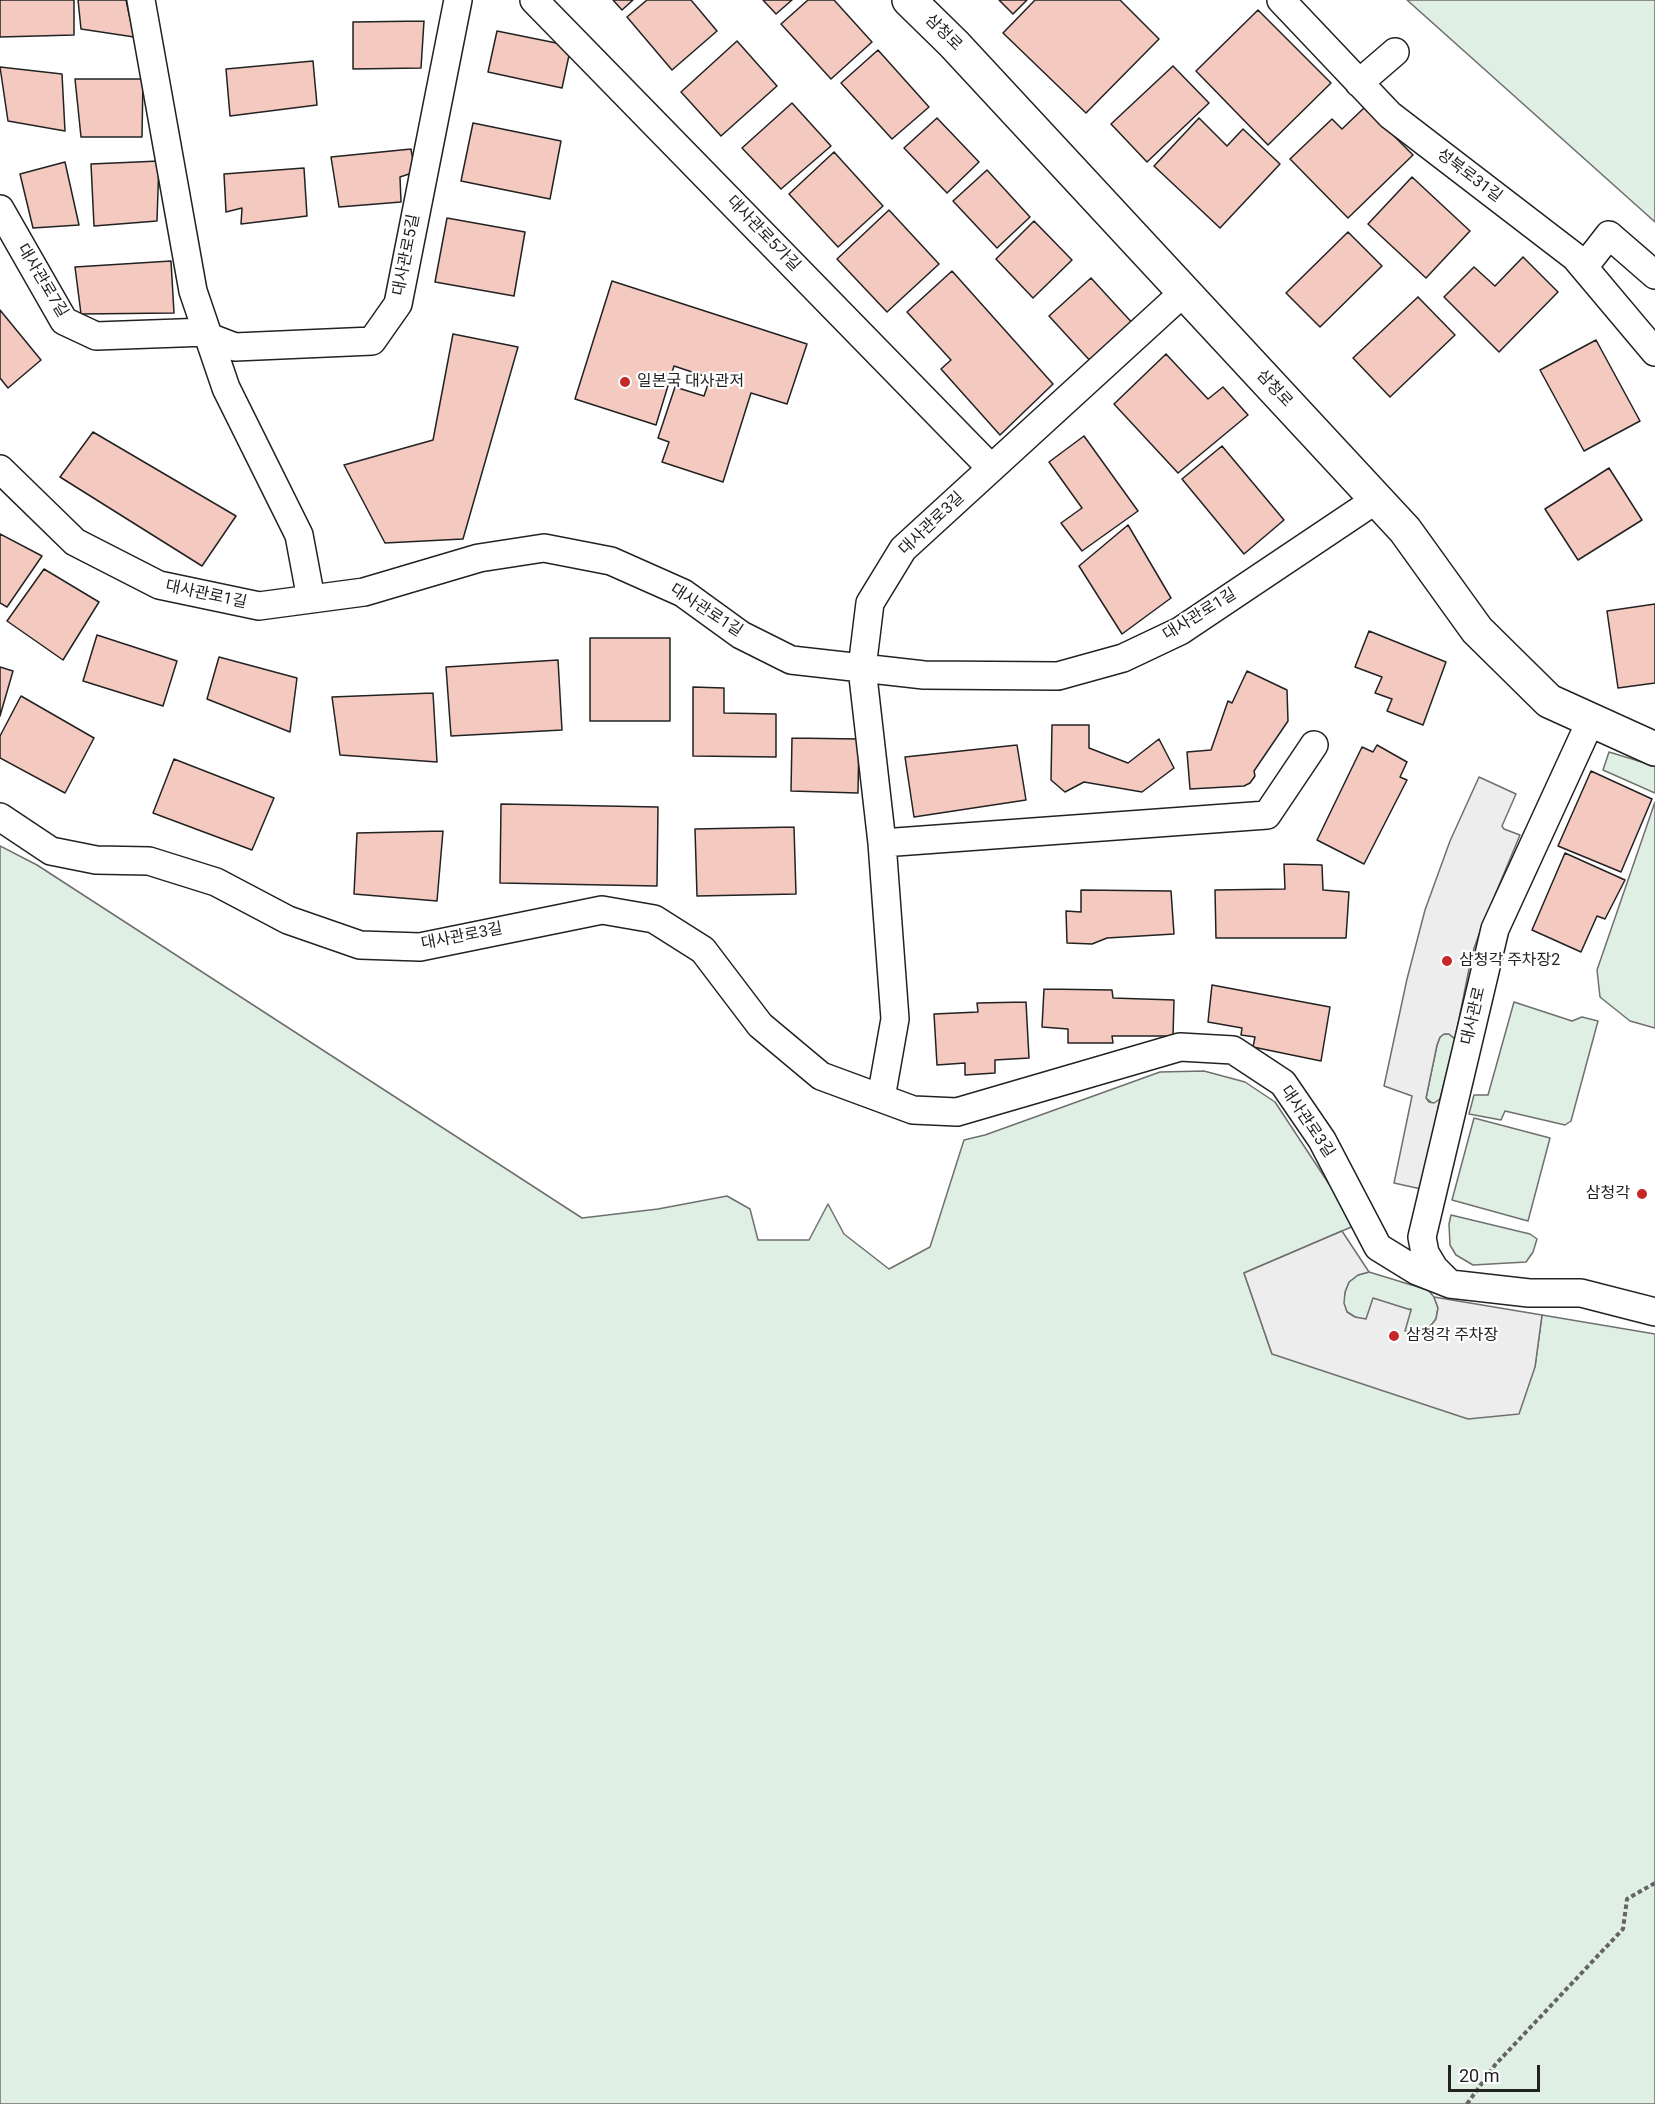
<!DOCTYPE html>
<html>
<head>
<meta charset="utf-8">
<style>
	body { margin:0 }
	#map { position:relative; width:1655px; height:2104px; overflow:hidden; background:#fff; font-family:Roboto,sans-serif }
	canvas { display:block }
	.scale { position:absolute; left:1448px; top:2065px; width:92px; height:27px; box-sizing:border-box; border:3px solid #222; border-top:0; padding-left:8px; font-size:18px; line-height:21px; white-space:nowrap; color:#222; -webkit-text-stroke:4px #fff; paint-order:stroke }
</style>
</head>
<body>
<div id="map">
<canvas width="1655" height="2104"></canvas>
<div class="scale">20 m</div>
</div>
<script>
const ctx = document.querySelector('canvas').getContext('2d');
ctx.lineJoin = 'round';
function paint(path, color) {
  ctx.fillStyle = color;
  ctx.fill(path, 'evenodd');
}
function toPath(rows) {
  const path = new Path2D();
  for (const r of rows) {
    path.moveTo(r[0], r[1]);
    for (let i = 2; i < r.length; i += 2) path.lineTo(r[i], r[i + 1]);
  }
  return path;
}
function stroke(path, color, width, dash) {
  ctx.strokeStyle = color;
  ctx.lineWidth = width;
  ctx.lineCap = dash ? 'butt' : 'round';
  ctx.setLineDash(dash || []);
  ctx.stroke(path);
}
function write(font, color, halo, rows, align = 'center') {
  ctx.font = font + ' Roboto,"Noto Sans KR",sans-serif';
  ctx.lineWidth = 4.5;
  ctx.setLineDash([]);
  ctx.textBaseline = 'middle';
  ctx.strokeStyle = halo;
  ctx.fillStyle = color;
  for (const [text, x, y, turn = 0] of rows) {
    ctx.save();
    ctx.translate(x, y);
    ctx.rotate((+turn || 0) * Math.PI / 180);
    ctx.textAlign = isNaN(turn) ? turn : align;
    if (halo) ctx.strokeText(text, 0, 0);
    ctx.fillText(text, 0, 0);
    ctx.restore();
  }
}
const green = toPath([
	[1407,0,1655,0,1655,222,1407,0],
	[1609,752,1655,766,1655,793,1603,770,1609,752],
	[1655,802,1655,1028,1630,1021,1600,997,1597,970,1655,802],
	[0,846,37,865,582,1218,658,1209,727,1196,750,1209,758,1240,809,1240,828,1204,844,1234,889,1269,930,1247,964,1140,985,1135,1160,1072,1204,1071,1245,1082,1275,1102,1356,1225,1244,1273,1272,1354,1535,1367,1542,1315,1655,1334,1655,2104,0,2104,0,846],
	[1514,1002,1572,1021,1582,1017,1598,1021,1571,1121,1565,1125,1505,1111,1501,1120,1469,1114,1474,1095,1488,1095,1514,1002],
	[1444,1034,1449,1034,1455,1039,1440,1099,1436,1103,1432,1103,1426,1098,1437,1045,1440,1037,1444,1034],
	[1474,1118,1550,1138,1528,1221,1452,1200,1474,1118],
	[1451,1215,1530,1234,1537,1239,1533,1252,1526,1262,1473,1265,1456,1255,1450,1245,1449,1224,1451,1215],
	[1369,1272,1428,1290,1434,1297,1438,1308,1436,1319,1428,1329,1416,1334,1404,1331,1411,1309,1366,1320,1355,1317,1347,1312,1343,1303,1345,1292,1349,1282,1358,1275,1369,1272]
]);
const parking = toPath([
	[1479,777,1516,794,1502,826,1504,829,1520,835,1482,926,1472,954,1455,1039,1449,1034,1444,1034,1440,1037,1437,1045,1426,1098,1429,1102,1434,1103,1440,1099,1421,1189,1394,1183,1412,1096,1384,1086,1407,979,1425,910,1450,841,1479,777],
	[1342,1231,1369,1272,1358,1275,1349,1282,1345,1292,1344,1303,1347,1312,1355,1317,1366,1319,1373,1298,1411,1310,1405,1331,1416,1334,1428,1329,1436,1319,1438,1308,1434,1297,1542,1315,1535,1367,1519,1414,1468,1419,1272,1354,1244,1273,1342,1231]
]);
const building = toPath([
	[0,0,74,0,74,35,0,37,0,0],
	[78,0,126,0,134,37,81,29,78,0],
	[613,0,633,0,622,10,613,0],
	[647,0,691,0,717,31,672,70,627,17,647,0],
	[763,0,792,0,776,14,763,0],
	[808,0,834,0,872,42,831,79,781,24,808,0],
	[999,0,1027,0,1013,14,999,0],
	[1035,0,1120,0,1159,39,1086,113,1003,33,1035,0],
	[1258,10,1331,83,1268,145,1196,71,1258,10],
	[424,21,421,68,353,69,353,22,424,21],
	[497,31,571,46,562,88,488,72,497,31],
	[737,41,777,86,721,136,681,92,737,41],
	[878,50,929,107,892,139,841,83,878,50],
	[313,61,317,105,230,116,226,69,313,61],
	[1173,66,1209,103,1147,162,1111,124,1173,66],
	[0,67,62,74,65,131,8,121,0,67],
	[75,79,143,79,142,137,81,137,75,79],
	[792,103,831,146,781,189,742,148,792,103],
	[1365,107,1413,155,1348,218,1290,159,1332,119,1342,129,1365,107],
	[937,118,979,162,947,193,904,148,937,118],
	[1199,118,1227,146,1243,129,1280,164,1220,228,1154,166,1199,118],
	[473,123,561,141,550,199,461,181,473,123],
	[411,149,415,172,400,177,401,202,339,207,331,157,411,149],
	[834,152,883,206,838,247,789,194,834,152],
	[159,161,157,221,94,226,91,164,159,161],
	[65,162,79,225,33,228,20,174,65,162],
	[304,168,307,216,241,224,242,208,226,212,224,174,304,168],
	[987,170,1030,217,997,248,953,201,987,170],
	[1412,177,1470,231,1426,278,1368,224,1412,177],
	[889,210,939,264,887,312,837,259,889,210],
	[447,218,525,232,514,296,435,282,447,218],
	[1034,221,1072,260,1033,298,996,259,1034,221],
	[1348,232,1382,266,1320,327,1286,293,1348,232],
	[1523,257,1558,292,1499,352,1444,297,1474,267,1495,286,1523,257],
	[171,261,174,313,81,314,75,267,171,261],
	[952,271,1053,384,1000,435,941,369,951,360,907,312,952,271],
	[1091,278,1136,327,1094,365,1049,316,1091,278],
	[612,281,807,344,787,404,751,393,723,482,662,462,669,442,658,438,675,387,704,396,710,378,674,366,656,425,575,399,612,281],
	[1418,297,1455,335,1390,397,1353,358,1418,297],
	[0,310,41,360,8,388,0,378,0,310],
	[453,334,518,347,463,539,385,543,344,465,433,440,453,334],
	[1596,340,1640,421,1584,451,1540,370,1596,340],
	[1166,354,1208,399,1223,387,1248,415,1178,473,1114,404,1166,354],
	[93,432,236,516,202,566,60,477,93,432],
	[1084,436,1138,511,1082,551,1061,523,1082,508,1049,462,1084,436],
	[1222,446,1284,520,1244,554,1182,479,1222,446],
	[1609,468,1642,520,1578,560,1545,509,1609,468],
	[1128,525,1171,598,1122,634,1079,566,1128,525],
	[0,534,42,556,7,607,0,603,0,534],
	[44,569,99,602,63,660,7,621,44,569],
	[1655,604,1655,683,1618,688,1607,611,1655,604],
	[1369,631,1446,662,1423,725,1387,711,1392,699,1375,693,1382,677,1355,667,1369,631],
	[97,635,177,661,163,706,83,681,97,635],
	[590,638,670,638,670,721,590,721,590,638],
	[219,657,297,678,290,732,207,699,219,657],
	[558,660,562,730,451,736,446,667,558,660],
	[0,667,13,671,0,716,0,667],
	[1247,671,1287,690,1288,721,1254,771,1255,776,1250,783,1244,786,1190,789,1187,752,1211,750,1228,701,1232,703,1247,671],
	[693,687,724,688,724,713,776,714,776,757,693,756,693,687],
	[433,693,437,762,340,755,332,697,433,693],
	[21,696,94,738,65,793,0,758,0,736,21,696],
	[1052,725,1089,725,1089,748,1128,763,1159,739,1174,768,1142,792,1084,782,1065,792,1051,780,1052,725],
	[792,738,859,739,858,793,791,791,792,738],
	[1017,745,1026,800,914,817,905,757,1017,745],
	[1377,745,1407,762,1400,777,1407,780,1364,864,1317,840,1362,747,1373,752,1377,745],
	[174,759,274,798,252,850,153,813,174,759],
	[1591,771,1652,799,1621,872,1558,846,1591,771],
	[501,804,658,807,657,886,500,883,501,804],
	[794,827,796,894,697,896,695,829,794,827],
	[443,831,437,901,354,894,357,833,443,831],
	[1565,853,1625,880,1605,919,1597,916,1581,952,1532,930,1565,853],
	[1284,864,1322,865,1323,890,1349,892,1346,938,1216,938,1215,890,1285,889,1284,864],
	[1081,890,1171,891,1174,934,1107,938,1092,944,1067,943,1066,911,1081,912,1081,890],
	[1212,985,1330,1007,1321,1061,1253,1047,1255,1037,1241,1035,1242,1028,1208,1022,1212,985],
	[1044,989,1112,990,1113,998,1174,1000,1173,1036,1112,1036,1113,1043,1068,1043,1068,1029,1042,1027,1044,989],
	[1026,1002,1029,1058,995,1060,995,1073,965,1075,965,1063,937,1065,934,1014,978,1012,977,1003,1026,1002]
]);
const path = toPath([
	[1467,2104,1495,2065,1623,1929,1627,1899,1655,1883]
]);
const minor = toPath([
	[141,0,193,291,226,388,299,535,311,599],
	[534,0,991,468],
	[1281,0,1390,115,1575,257,1655,352],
	[1359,83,1395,52],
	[0,209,64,321,96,336,207,332],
	[1584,267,1609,235,1655,275],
	[209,337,235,347,372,341,398,304,458,0],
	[0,469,75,542,159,585,259,606,364,592,479,558,544,548,611,561,683,593,741,635,791,660,924,675,1058,676,1123,658,1180,631,1377,499],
	[0,817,51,851,96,860,149,861,216,882,288,920,360,945,420,947,602,910,654,919,703,950,760,1025,821,1076,913,1110,957,1112,1180,1047,1233,1050,1283,1083,1322,1140,1378,1247,1417,1271,1450,1284,1529,1293,1581,1293,1655,1312],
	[882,843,1267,815,1314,745],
	[881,1098,895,1019,882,843,862,668,870,603,903,549,1184,292],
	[1449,1283,1434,1268,1425,1253,1422,1237,1495,929,1591,720]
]);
const tertiary = toPath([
	[909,0,954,44,1405,530,1477,630,1549,701,1655,749]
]);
const markers = [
	[625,382,6,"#c62828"],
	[1447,961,6,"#c62828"],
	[1642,1194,6,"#c62828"],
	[1394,1336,6,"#c62828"]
];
const streetNames = [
	["삼청로",943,33,45],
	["성북로31길",1469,176,37],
	["대사관로5가길",763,234,46],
	["대사관로5길",407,255,-79],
	["대사관로7길",42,281,59],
	["삼청로",1274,389,47],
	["대사관로3길",932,524,-44],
	["대사관로1길",206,595,12],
	["대사관로1길",706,611,33],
	["대사관로1길",1200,615,-32],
	["대사관로3길",462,937,-11],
	["대사관로",1474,1016,-77],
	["대사관로3길",1307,1122,56]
];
const poiNames = [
	["일본국 대사관저",637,382],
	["삼청각 주차장2",1459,961],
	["삼청각",1630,1194,"right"],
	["삼청각 주차장",1406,1336]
];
paint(green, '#e0efe3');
stroke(green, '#6f6f6f', 1.5);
paint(parking, '#ededed');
stroke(parking, '#6f6f6f', 1.5);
paint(building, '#f3c9c0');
stroke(building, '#222', 1.5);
stroke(minor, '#222', 30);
stroke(tertiary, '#222', 36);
stroke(path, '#646464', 4, [4.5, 3]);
stroke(minor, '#fff', 27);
stroke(tertiary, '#fff', 33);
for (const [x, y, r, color] of markers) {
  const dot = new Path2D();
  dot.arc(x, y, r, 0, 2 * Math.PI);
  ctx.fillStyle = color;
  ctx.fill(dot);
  stroke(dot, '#fff', 2);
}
write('16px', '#222', '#fff', streetNames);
write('16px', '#222', '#fff', poiNames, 'left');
</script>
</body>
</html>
